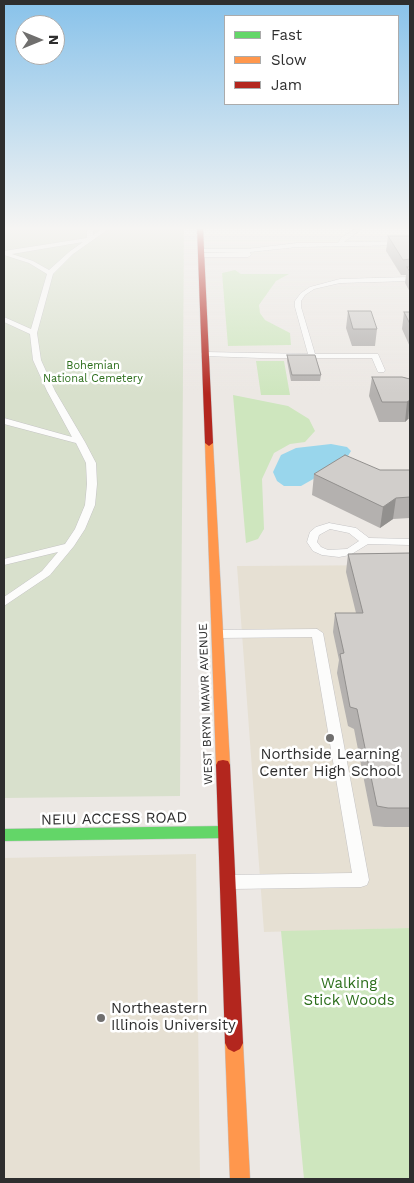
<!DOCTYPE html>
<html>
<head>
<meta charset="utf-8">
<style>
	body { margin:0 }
	#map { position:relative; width:414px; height:1183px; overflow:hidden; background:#ece8e4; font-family:"Work Sans",sans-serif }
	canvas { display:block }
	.frame { position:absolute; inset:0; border:5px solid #2e2e2e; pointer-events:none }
	.legend { position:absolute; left:224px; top:15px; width:175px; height:90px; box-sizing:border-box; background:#fff; border:1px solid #ababab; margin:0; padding:6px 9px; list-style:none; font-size:15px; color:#2e2e2e }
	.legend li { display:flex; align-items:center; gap:10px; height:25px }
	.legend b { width:25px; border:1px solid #ababab }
	.north { position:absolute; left:15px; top:15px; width:50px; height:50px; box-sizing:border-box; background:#fff; border:1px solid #ababab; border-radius:50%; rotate:90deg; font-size:14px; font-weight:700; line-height:20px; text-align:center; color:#2e2e2e }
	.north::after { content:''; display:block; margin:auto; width:18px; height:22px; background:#706f6e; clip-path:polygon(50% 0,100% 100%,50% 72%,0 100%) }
</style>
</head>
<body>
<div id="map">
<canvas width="414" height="1183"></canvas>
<div class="frame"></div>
<ul class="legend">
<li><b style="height:6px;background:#63d668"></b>Fast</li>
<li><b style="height:6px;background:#ff974d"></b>Slow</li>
<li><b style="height:6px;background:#b3261e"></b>Jam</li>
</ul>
<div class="north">N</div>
</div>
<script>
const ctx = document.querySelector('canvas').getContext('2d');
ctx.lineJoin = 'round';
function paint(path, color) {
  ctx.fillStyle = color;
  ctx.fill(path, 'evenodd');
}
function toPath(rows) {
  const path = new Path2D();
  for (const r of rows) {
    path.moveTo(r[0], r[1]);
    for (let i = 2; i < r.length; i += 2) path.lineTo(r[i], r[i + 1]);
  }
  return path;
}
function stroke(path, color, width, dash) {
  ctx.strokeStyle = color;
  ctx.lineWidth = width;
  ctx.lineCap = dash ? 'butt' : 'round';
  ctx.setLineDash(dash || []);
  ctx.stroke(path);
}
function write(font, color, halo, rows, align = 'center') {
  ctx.font = font + ' "Work Sans",sans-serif';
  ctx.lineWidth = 5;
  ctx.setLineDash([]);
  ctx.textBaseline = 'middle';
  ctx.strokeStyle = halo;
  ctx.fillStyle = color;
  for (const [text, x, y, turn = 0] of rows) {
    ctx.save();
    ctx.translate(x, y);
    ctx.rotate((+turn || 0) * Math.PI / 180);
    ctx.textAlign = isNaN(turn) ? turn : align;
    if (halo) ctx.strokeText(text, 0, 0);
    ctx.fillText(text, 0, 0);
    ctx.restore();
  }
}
const education = toPath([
	[410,565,410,928,264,932,237,566],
	[196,854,200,1179,4,1179,4,858]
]);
const green = toPath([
	[235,270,241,274,289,274,276,281,259,305,260,313,265,320,290,333,291,345,228,346,222,273],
	[256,361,284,361,290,395,261,395],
	[233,395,288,406,309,419,315,431,305,442,290,444,274,453,262,479,264,529,258,539,246,543],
	[410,928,410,1179,304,1179,281,931]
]);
const cemetery = toPath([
	[4,228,184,228,180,796,4,798]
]);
const water = toPath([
	[331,444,347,447,351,451,345,461,301,486,284,486,277,481,273,472,281,455,296,448]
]);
const lane = toPath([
	[87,228,93,228,93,235,103,228,110,228,73,254,53,274,37,333,41,360,55,391,85,442,96,463,97,484,95,505,85,529,74,546,50,575,4,606,4,597,42,571,58,552,4,565,4,559,65,544,75,529,85,505,87,484,86,463,76,443,4,424,4,418,72,437,47,391,33,360,30,334,4,322,4,317,31,329,47,274,29,263,4,255,4,251,87,238,87,228],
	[83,242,69,252,49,270,33,261,12,254,83,242],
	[356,228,363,228,344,242,410,241,410,245,297,247,250,252,251,255,248,257,201,257,198,255,201,253,245,253,199,252,198,251,201,249,247,249,297,243,338,243,341,238,356,228],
	[410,277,410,281,340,283,314,289,305,295,301,301,301,307,315,354,378,354,385,370,384,372,378,372,372,358,261,358,205,356,201,354,205,352,308,354,295,307,295,301,301,293,310,287,340,279,410,277],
	[329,523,356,528,369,538,410,539,410,545,368,544,350,555,339,557,322,555,313,551,307,542,310,532,316,527,329,523],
	[330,529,349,533,359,541,347,549,328,550,321,547,317,542,319,535,330,529],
	[317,629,323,633,369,880,367,885,361,887,233,889,227,887,225,882,227,877,233,875,352,873,312,637,218,638,212,634,218,630,317,629]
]);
const fast = toPath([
	[225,826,230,828,233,832,230,836,225,838,4,841,4,829,225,826]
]);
const slow = toPath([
	[209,440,213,443,230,765,228,769,223,770,218,769,216,765,205,443,209,440],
	[234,1034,240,1037,243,1043,250,1179,230,1179,225,1043,228,1037,234,1034]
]);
const jam = toPath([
	[197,228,203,228,213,443,209,446,205,443,197,228],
	[223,760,228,761,230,765,243,1043,240,1049,234,1052,228,1049,225,1043,216,765,218,761,223,760]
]);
const wall = toPath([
	[388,236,410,236,410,292,405,283,406,275,401,275,386,251],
	[348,311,377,329,375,346,352,346,346,328],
	[404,312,410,312,410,347,402,329],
	[287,355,321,375,320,381,291,381,287,361],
	[372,377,410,379,410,419,408,419,405,422,379,422,369,396],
	[380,470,410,470,410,518,393,519,380,528,312,495,314,474],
	[410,553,410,827,385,827,373,826,354,729,348,726,337,673,339,660,333,632,335,613,356,613,346,572,348,554]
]);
const shadedWall = toPath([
	[410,400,408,419,405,422,407,402],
	[396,498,393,519,380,528,383,507]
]);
const building = toPath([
	[388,236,410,236,410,259,403,260,388,236],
	[407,267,410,267,410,272,407,267],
	[348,311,371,311,377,329,353,329,348,311],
	[404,312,410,312,410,324,404,312],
	[287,355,315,355,321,375,292,375,287,355],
	[372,377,402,377,410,379,410,400,407,402,382,402,372,377],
	[345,455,380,470,410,470,410,497,396,498,383,507,314,474,345,455],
	[410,553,410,808,388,808,377,806,357,709,350,707,340,654,344,653,335,613,363,613,348,554,410,553]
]);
const markers = [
	[330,738,5,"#706f6e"],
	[101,1018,5,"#706f6e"]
];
const farParknames = [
	["Bohemian",93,366],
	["National Cemetery",93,379]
];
const streetNames = [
	["WEST BRYN MAWR AVENUE",206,704,-92]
];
const nearPoinames = [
	["Northside Learning",330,755],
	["Center High School",330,772],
	["Northeastern",111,1009,"left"],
	["Illinois University",111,1026,"left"]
];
const nearStreetnames = [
	["NEIU ACCESS ROAD",114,819,-1]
];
const nearParknames = [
	["Walking",349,984],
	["Stick Woods",349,1001]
];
paint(education, '#e6e0d3');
paint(green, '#cee6be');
paint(cemetery, '#d8e0cc');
paint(water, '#99d6ec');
stroke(lane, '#c5c4c5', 1);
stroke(fast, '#c5c4c5', 1);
stroke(slow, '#c5c4c5', 1);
stroke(jam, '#c5c4c5', 1);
paint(lane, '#fcfcfb');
paint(fast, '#63d668');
paint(slow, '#ff974d');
paint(jam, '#b3261e');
paint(wall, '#b4b1af');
paint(shadedWall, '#92908e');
paint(building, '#d1cecb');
stroke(building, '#92908e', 1);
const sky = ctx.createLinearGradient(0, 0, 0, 394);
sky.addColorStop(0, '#88c2ea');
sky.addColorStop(0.58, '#f6f5f3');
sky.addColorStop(1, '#f6f5f300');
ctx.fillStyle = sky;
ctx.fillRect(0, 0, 414, 394);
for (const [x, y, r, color] of markers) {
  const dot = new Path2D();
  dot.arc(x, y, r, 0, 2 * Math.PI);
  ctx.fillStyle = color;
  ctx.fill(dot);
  stroke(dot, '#fff', 2);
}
write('11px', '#2c6e1b', '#fff', farParknames);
write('12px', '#2e2e2e', '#fff', streetNames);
write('15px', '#2e2e2e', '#fff', nearPoinames);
write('15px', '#2e2e2e', '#fff', nearStreetnames);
write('15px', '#2c6e1b', '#fff', nearParknames);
</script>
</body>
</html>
